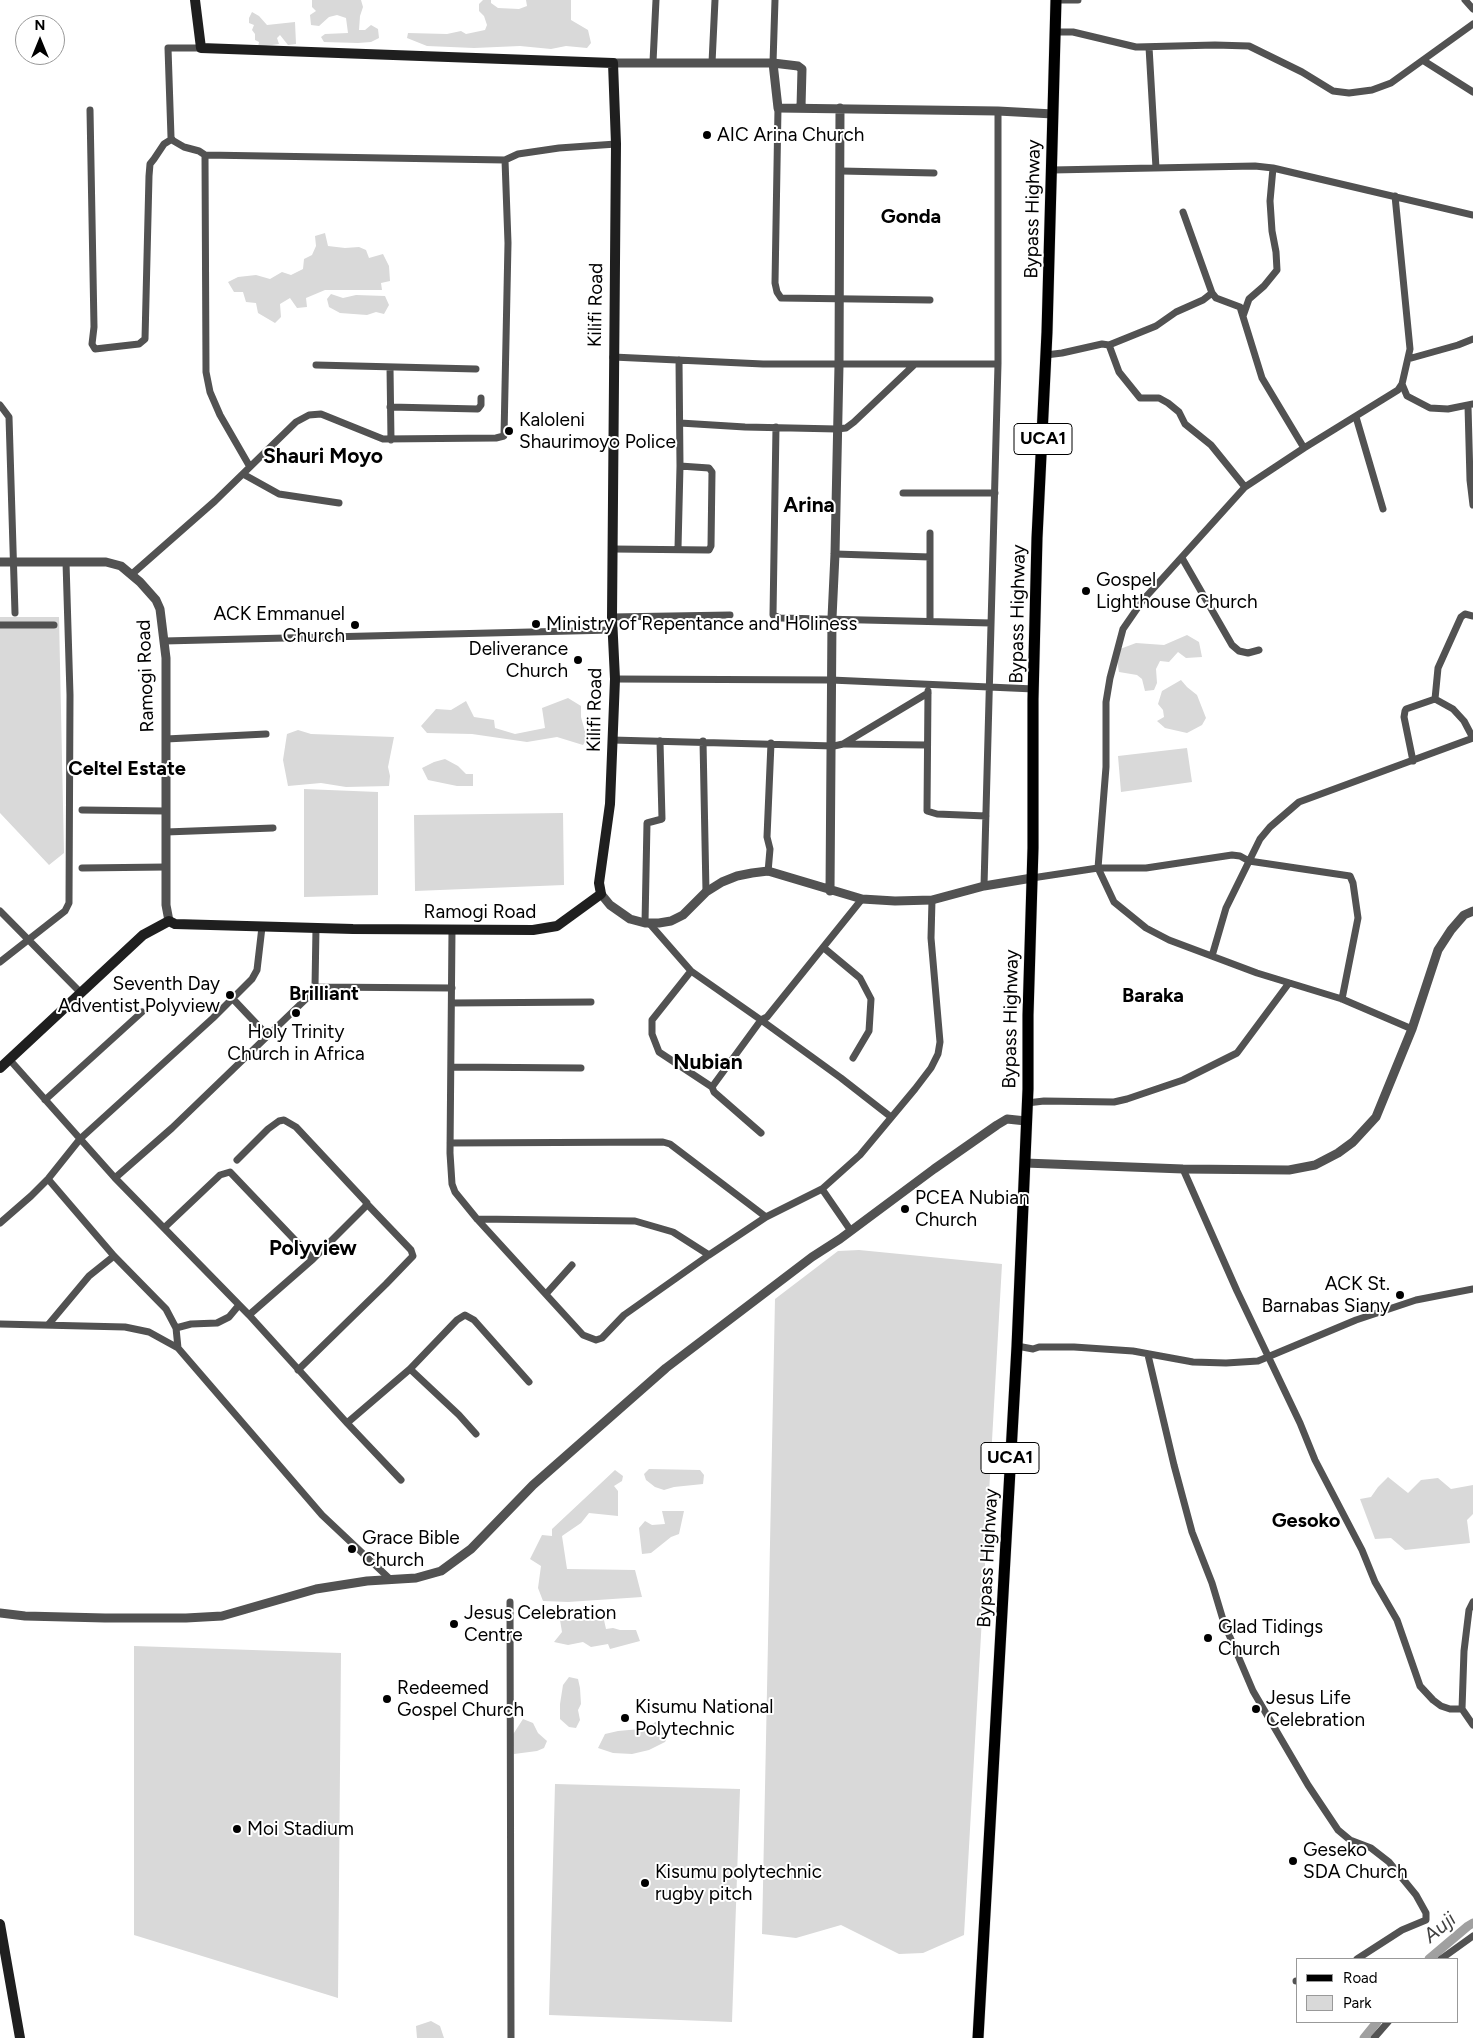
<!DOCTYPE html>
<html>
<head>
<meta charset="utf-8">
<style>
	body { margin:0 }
	#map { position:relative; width:1473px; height:2038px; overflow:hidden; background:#fff; font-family:Figtree,sans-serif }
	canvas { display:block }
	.legend { position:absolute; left:1296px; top:1958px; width:162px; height:65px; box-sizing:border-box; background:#fff; border:1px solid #999; margin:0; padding:6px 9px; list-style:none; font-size:15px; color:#000 }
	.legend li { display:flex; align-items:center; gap:10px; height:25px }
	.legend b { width:25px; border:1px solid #999 }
	.north { position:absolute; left:15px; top:15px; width:50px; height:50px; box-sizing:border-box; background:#fff; border:1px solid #999; border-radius:50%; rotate:0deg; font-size:14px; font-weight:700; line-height:20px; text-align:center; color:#000 }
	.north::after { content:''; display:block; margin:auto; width:18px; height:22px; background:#000; clip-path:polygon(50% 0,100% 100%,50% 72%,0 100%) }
</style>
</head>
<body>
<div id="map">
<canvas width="1473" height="2038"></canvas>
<ul class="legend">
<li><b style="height:6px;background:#000"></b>Road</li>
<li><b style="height:14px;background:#d9d9d9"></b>Park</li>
</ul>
<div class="north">N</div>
</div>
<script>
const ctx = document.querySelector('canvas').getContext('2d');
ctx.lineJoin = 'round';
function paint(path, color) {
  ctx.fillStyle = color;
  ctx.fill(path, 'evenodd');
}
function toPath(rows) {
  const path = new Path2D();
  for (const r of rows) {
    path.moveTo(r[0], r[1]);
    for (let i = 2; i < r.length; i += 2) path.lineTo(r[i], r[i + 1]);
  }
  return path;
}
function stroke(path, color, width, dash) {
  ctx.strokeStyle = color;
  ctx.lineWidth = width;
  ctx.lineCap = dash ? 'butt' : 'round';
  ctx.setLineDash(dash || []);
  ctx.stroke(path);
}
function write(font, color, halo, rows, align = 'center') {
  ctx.font = font + ' Figtree,sans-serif';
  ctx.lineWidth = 4;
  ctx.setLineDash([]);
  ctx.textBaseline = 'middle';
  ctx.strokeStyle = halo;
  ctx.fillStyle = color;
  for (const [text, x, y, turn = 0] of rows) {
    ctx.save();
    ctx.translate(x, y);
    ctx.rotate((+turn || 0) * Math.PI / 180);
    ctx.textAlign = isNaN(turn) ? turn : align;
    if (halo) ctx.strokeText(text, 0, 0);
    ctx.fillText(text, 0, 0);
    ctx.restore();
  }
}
const green = toPath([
	[312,0,361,0,363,7,360,16,359,30,365,30,371,25,378,29,379,38,371,42,358,43,324,42,321,37,325,34,348,33,346,18,337,15,329,17,319,26,311,25,310,15,316,11,312,7],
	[483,0,491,0,491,3,498,8,519,9,527,6,526,0,571,0,571,20,588,30,591,43,587,48,566,46,551,49,520,46,474,48,427,46,407,38,408,33,447,34,461,31,466,34,485,30,487,25,484,16,479,11,479,4],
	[252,12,259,16,267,25,295,22,296,44,288,45,280,35,277,38,279,44,258,47,259,42,255,40,255,34,252,30,254,25,249,23,249,18],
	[325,233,328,246,345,248,359,247,366,250,369,258,383,254,389,266,390,281,381,283,382,290,325,290,306,298,307,307,297,308,290,298,280,304,281,317,275,323,258,313,256,303,246,302,243,292,234,292,228,282,238,277,256,275,270,279,282,272,291,275,303,269,304,259,312,255,316,246,315,236],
	[331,294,343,298,356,295,385,296,389,305,384,314,376,312,367,315,340,313,329,307,327,299],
	[0,617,59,617,64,853,49,865,0,813],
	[1187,635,1199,642,1202,657,1186,658,1178,652,1169,662,1160,661,1156,669,1157,683,1154,690,1145,691,1142,679,1137,675,1119,672,1117,660,1120,649,1136,643,1164,645],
	[1181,680,1187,687,1197,695,1206,718,1202,725,1187,733,1165,728,1157,721,1164,717,1163,710,1158,704,1162,691],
	[568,698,581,706,581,717,587,739,583,745,557,737,527,742,472,734,427,733,421,726,436,709,451,710,466,701,474,717,494,720,495,728,515,734,545,728,542,708],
	[298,730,311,734,394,737,388,767,390,776,389,786,346,787,321,783,288,786,283,760,287,734],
	[1187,748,1192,782,1121,792,1118,756],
	[445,759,458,766,466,774,473,774,473,786,457,786,428,780,422,768,434,762],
	[304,789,378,792,378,895,304,897],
	[563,813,564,885,415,891,414,815],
	[859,1250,1002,1264,964,1935,923,1953,899,1954,841,1925,796,1938,762,1934,775,1299,838,1251],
	[649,1469,700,1470,704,1475,703,1484,674,1487,664,1490,655,1487,646,1480,644,1474],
	[615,1470,623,1476,622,1481,614,1486,618,1491,618,1516,589,1513,581,1523,562,1536,567,1569,635,1570,642,1597,568,1602,543,1601,538,1588,541,1566,530,1559,542,1535,552,1536,552,1529],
	[1388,1477,1408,1493,1421,1480,1438,1478,1451,1489,1473,1485,1473,1514,1467,1520,1470,1543,1405,1550,1391,1538,1375,1539,1360,1499,1371,1497,1378,1487],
	[662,1511,684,1511,679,1534,671,1537,651,1553,642,1554,639,1528,645,1521,652,1525,665,1524],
	[560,1620,604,1620,606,1629,613,1628,620,1630,636,1630,640,1641,610,1649,608,1644,591,1647,583,1642,568,1645,554,1642,562,1632],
	[134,1646,341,1653,338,1998,134,1935],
	[569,1677,578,1679,580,1688,581,1704,578,1710,580,1720,576,1728,569,1727,560,1719,560,1704,563,1685],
	[523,1719,533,1723,538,1733,547,1741,544,1748,537,1751,514,1754,512,1736],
	[656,1722,669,1735,665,1742,649,1750,632,1754,613,1753,598,1748,605,1734,618,1731,640,1729],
	[555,1784,740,1789,732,2022,549,2015],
	[431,2021,440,2026,444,2038,417,2038,416,2026]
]);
const canal = toPath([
	[1429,1959,1468,1926,1473,1923],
	[1364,2038,1377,2022]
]);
const minor = toPath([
	[1056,0,1078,0],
	[1465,0,1473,9],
	[1054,32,1073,32,1136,47,1215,45,1249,46,1302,72,1333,91,1349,93,1372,90,1391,83,1473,24],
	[1149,47,1156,168],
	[201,48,168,48,171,137,172,140,184,147,199,151,205,155,206,372,210,392,220,415,250,467],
	[1424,61,1473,92],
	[653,62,656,0],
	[712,63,715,0],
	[773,63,775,0],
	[778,108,775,283,777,292,781,298,930,300],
	[90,110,94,327,92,344,95,349,139,344,145,339,149,176,150,164,154,159,164,144,172,139],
	[205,155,505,160,518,154,559,148,616,144],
	[1052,170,1255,166,1273,168,1473,215],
	[841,171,934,173],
	[1395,196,1410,349,1402,384,1398,390,1304,448,1245,487,1143,600,1123,629,1110,678,1106,702,1106,767,1098,868,1114,902,1146,928,1169,940,1257,973,1342,999,1412,1029],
	[1183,212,1212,293,1216,298,1240,307,1262,378,1304,448],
	[1243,316,1249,299,1264,286,1277,270,1276,252,1272,231,1270,201,1273,168],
	[1109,345,1156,326,1176,312,1203,300,1212,293],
	[1046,355,1062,353,1102,344,1109,345,1119,372,1140,398,1159,398,1168,403,1179,412,1185,424,1211,445,1245,487],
	[613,357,763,364,998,364],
	[1408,359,1458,345,1473,339],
	[679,360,680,466],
	[316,365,476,369],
	[390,367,391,440],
	[1402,384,1407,396,1430,408,1448,409,1473,404],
	[0,405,9,417,15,613],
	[1468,406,1470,480,1473,505],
	[390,407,478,409,481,405,481,398],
	[1356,417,1383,509],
	[680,423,745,427,837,429,846,428,854,422,914,365],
	[776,427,773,615,780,618,991,623],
	[243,474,279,494,339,503],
	[903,493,995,493],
	[613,549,709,550,711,546,712,472,709,468,680,466,678,548],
	[835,554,930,557],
	[1182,558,1232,645,1239,651,1248,653,1259,650],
	[132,574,215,501,296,422,309,415,321,414,383,439,496,438,504,436,508,243,505,160],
	[612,617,730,615],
	[930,621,930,533],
	[0,625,54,625],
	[164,641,612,630],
	[615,679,831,680,1034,689],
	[928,691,927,811,937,814,986,816],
	[1435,699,1453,709,1464,721,1473,738],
	[166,739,266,734],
	[612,740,834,746,843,744,928,693],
	[703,741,706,892],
	[844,744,926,745],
	[1413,761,1404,717,1405,711,1406,709,1435,699,1438,668,1461,617,1465,614,1473,616],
	[82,810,166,811],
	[166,832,273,828],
	[82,868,166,867],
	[768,872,770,849,767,837,771,743],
	[1032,878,1098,868,1146,868,1232,855,1240,856,1249,861,1350,876,1353,883,1358,918,1342,999],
	[984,886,998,364,998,111],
	[0,911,80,992],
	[645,923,647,823,662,819,660,741],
	[649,923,691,971,761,1020,767,1017,862,899],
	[452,930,450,1153,452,1184,455,1192,477,1219,583,1335,596,1340,602,1338,624,1315,709,1255,766,1217,822,1189,851,1231],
	[824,948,860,978,871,999,869,1031,853,1058],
	[1212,956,1226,908,1260,839,1270,827,1299,802,1473,738],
	[0,962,65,911,69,903,70,695,66,562],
	[691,971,652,1020,652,1034,659,1052,712,1087,714,1092,761,1133],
	[315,987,452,988],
	[233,999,268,1036],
	[452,1003,591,1002],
	[9,1059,115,1178,172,1128,309,996,315,987,316,928],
	[451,1067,581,1068],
	[712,1087,761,1020,841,1078,891,1117],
	[45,1100,142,1012],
	[1027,1103,1044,1101,1114,1102,1127,1099,1183,1080,1237,1053,1289,983],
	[450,1143,663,1142,670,1144,766,1217],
	[237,1160,268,1129,279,1121,284,1120,296,1127,367,1203,365,1207,313,1259,249,1315],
	[1183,1169,1237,1291,1300,1423,1315,1460,1362,1550,1375,1582,1397,1620,1420,1686,1433,1700,1441,1706,1450,1709,1462,1709,1473,1725],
	[115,1178,249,1315,347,1423,401,1480],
	[48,1179,114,1256,166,1309,176,1328,178,1348],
	[822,1189,860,1155,915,1089,931,1068,938,1054,940,1042,931,938,932,900],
	[477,1219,635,1221,673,1232,709,1255],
	[0,1223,31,1196,48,1179,80,1139,213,1018,252,979,257,970,262,927],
	[164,1228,220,1175,230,1172,313,1259],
	[546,1294,572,1265],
	[0,1324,125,1327,149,1332,178,1348,322,1515,391,1580],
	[48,1325,89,1276,114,1256],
	[176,1328,191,1324,217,1323,229,1317,239,1305],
	[1017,1346,1033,1349,1039,1347,1074,1347,1133,1351,1193,1362,1226,1363,1258,1361,1356,1320,1416,1300,1473,1289],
	[1148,1355,1174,1465,1192,1532,1212,1583,1224,1623,1253,1691,1308,1785,1338,1830,1350,1840,1371,1848,1389,1862,1416,1895,1426,1913,1426,1920,1402,1930,1357,1959],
	[410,1369,459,1415,476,1434],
	[298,1370,386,1284,413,1256,411,1250,367,1204],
	[347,1423,410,1369,457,1320,465,1315,474,1320,529,1382],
	[510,1602,511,2038],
	[1462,1709,1464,1651,1469,1610,1473,1602],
	[1441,1959,1473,1936],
	[1296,1981,1297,1981],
	[1374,2038,1388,2022]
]);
const tertiary = toPath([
	[613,63,773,63,798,66,802,69,801,107],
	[773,63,778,108,998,111,1053,114],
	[0,562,106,562,121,566,140,582,156,600,160,609,166,658,166,905,169,921],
	[830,891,832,618,835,554,839,365,840,108],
	[601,894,610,905,630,919,645,923,659,923,671,921,683,915,706,892,722,882,737,876,752,873,768,871,862,899,895,901,932,900,984,886,1032,878],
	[1025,1163,1183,1169,1289,1170,1315,1165,1338,1153,1353,1142,1376,1117,1412,1029,1438,950,1451,930,1464,915,1473,911],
	[0,1613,25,1616,105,1618,186,1618,222,1616,316,1589,367,1581,416,1578,441,1571,471,1549,533,1485,666,1368,812,1257,840,1239,934,1169,997,1125,1007,1119,1026,1121]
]);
const secondary = toPath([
	[0,1068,143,935,169,921,175,924,353,929,533,930,557,926,601,894,599,883,610,804,615,679,612,617,616,144,613,63,201,48,195,0],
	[0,1924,20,2038]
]);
const primary = toPath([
	[978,2038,1017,1346,1028,1089,1028,1015,1033,848,1033,699,1037,538,1047,332,1056,0]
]);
const markers = [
	[707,135,5,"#000"],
	[509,431,5,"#000"],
	[1086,591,5,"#000"],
	[536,624,5,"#000"],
	[355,625,5,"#000"],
	[578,660,5,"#000"],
	[230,995,5,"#000"],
	[296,1013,5,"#000"],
	[905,1209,5,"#000"],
	[1400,1295,5,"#000"],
	[352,1549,5,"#000"],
	[454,1624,5,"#000"],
	[1208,1638,5,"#000"],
	[387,1699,5,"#000"],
	[1256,1709,5,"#000"],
	[625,1718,5,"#000"],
	[237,1829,5,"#000"],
	[1293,1861,5,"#000"],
	[645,1883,5,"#000"]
];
const shields = [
	[1043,439,58],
	[1010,1458,58]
];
const shieldNames = [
	["UCA1",1043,439],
	["UCA1",1010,1458]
];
const poiNames = [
	["AIC Arina Church",717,135],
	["Kaloleni",519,420],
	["Shaurimoyo Police",519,442],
	["Gospel",1096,580],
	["Lighthouse Church",1096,602],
	["ACK Emmanuel",345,614,"right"],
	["Church",345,636,"right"],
	["Ministry of Repentance and Holiness",546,624],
	["Deliverance",568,649,"right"],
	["Church",568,671,"right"],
	["Seventh Day",220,984,"right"],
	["Adventist Polyview",220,1006,"right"],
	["Holy Trinity",296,1032,"center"],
	["Church in Africa",296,1054,"center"],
	["PCEA Nubian",915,1198],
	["Church",915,1220],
	["ACK St.",1390,1284,"right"],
	["Barnabas Siany",1390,1306,"right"],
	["Grace Bible",362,1538],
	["Church",362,1560],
	["Jesus Celebration",464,1613],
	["Centre",464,1635],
	["Glad Tidings",1218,1627],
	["Church",1218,1649],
	["Redeemed",397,1688],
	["Gospel Church",397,1710],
	["Jesus Life",1266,1698],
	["Celebration",1266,1720],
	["Kisumu National",635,1707],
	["Polytechnic",635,1729],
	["Moi Stadium",247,1829],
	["Geseko",1303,1850],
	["SDA Church",1303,1872],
	["Kisumu polytechnic",655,1872],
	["rugby pitch",655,1894]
];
const streetNames = [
	["Bypass Highway",1033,209,-89],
	["Kilifi Road",596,305,-89],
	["Bypass Highway",1018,614,-89],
	["Ramogi Road",146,676,-92],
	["Kilifi Road",595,710,-89],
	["Ramogi Road",480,912],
	["Bypass Highway",1011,1019,-89],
	["Bypass Highway",988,1558,-87]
];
const neighbourhoodNames = [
	["Gonda",911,217],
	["Celtel Estate",127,769],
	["Brilliant",324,994],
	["Baraka",1153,996],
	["Gesoko",1306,1521]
];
const waterNames = [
	["Auji",1440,1928,-39]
];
const quarterNames = [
	["Shauri Moyo",323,457],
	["Arina",809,506],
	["Nubian",708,1063],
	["Polyview",313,1249]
];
paint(green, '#d9d9d9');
stroke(canal, '#a0a0a0', 9);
stroke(primary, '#dbdbdb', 12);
stroke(minor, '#525252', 7);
stroke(tertiary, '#525252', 9);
stroke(secondary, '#1f1f1f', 10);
stroke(primary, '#000', 11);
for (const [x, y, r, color] of markers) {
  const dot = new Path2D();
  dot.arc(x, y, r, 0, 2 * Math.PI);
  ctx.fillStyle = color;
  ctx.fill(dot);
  stroke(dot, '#fff', 2);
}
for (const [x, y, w] of shields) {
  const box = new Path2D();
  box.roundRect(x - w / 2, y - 15.5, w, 31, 4);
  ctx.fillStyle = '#fff';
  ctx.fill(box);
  stroke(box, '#000', 1);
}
write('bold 18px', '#000', null, shieldNames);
write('19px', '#000', '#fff', poiNames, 'left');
write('19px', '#000', '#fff', streetNames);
write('bold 20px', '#000', '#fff', neighbourhoodNames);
write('italic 20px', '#414141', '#fff', waterNames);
write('bold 21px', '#000', '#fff', quarterNames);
</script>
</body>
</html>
